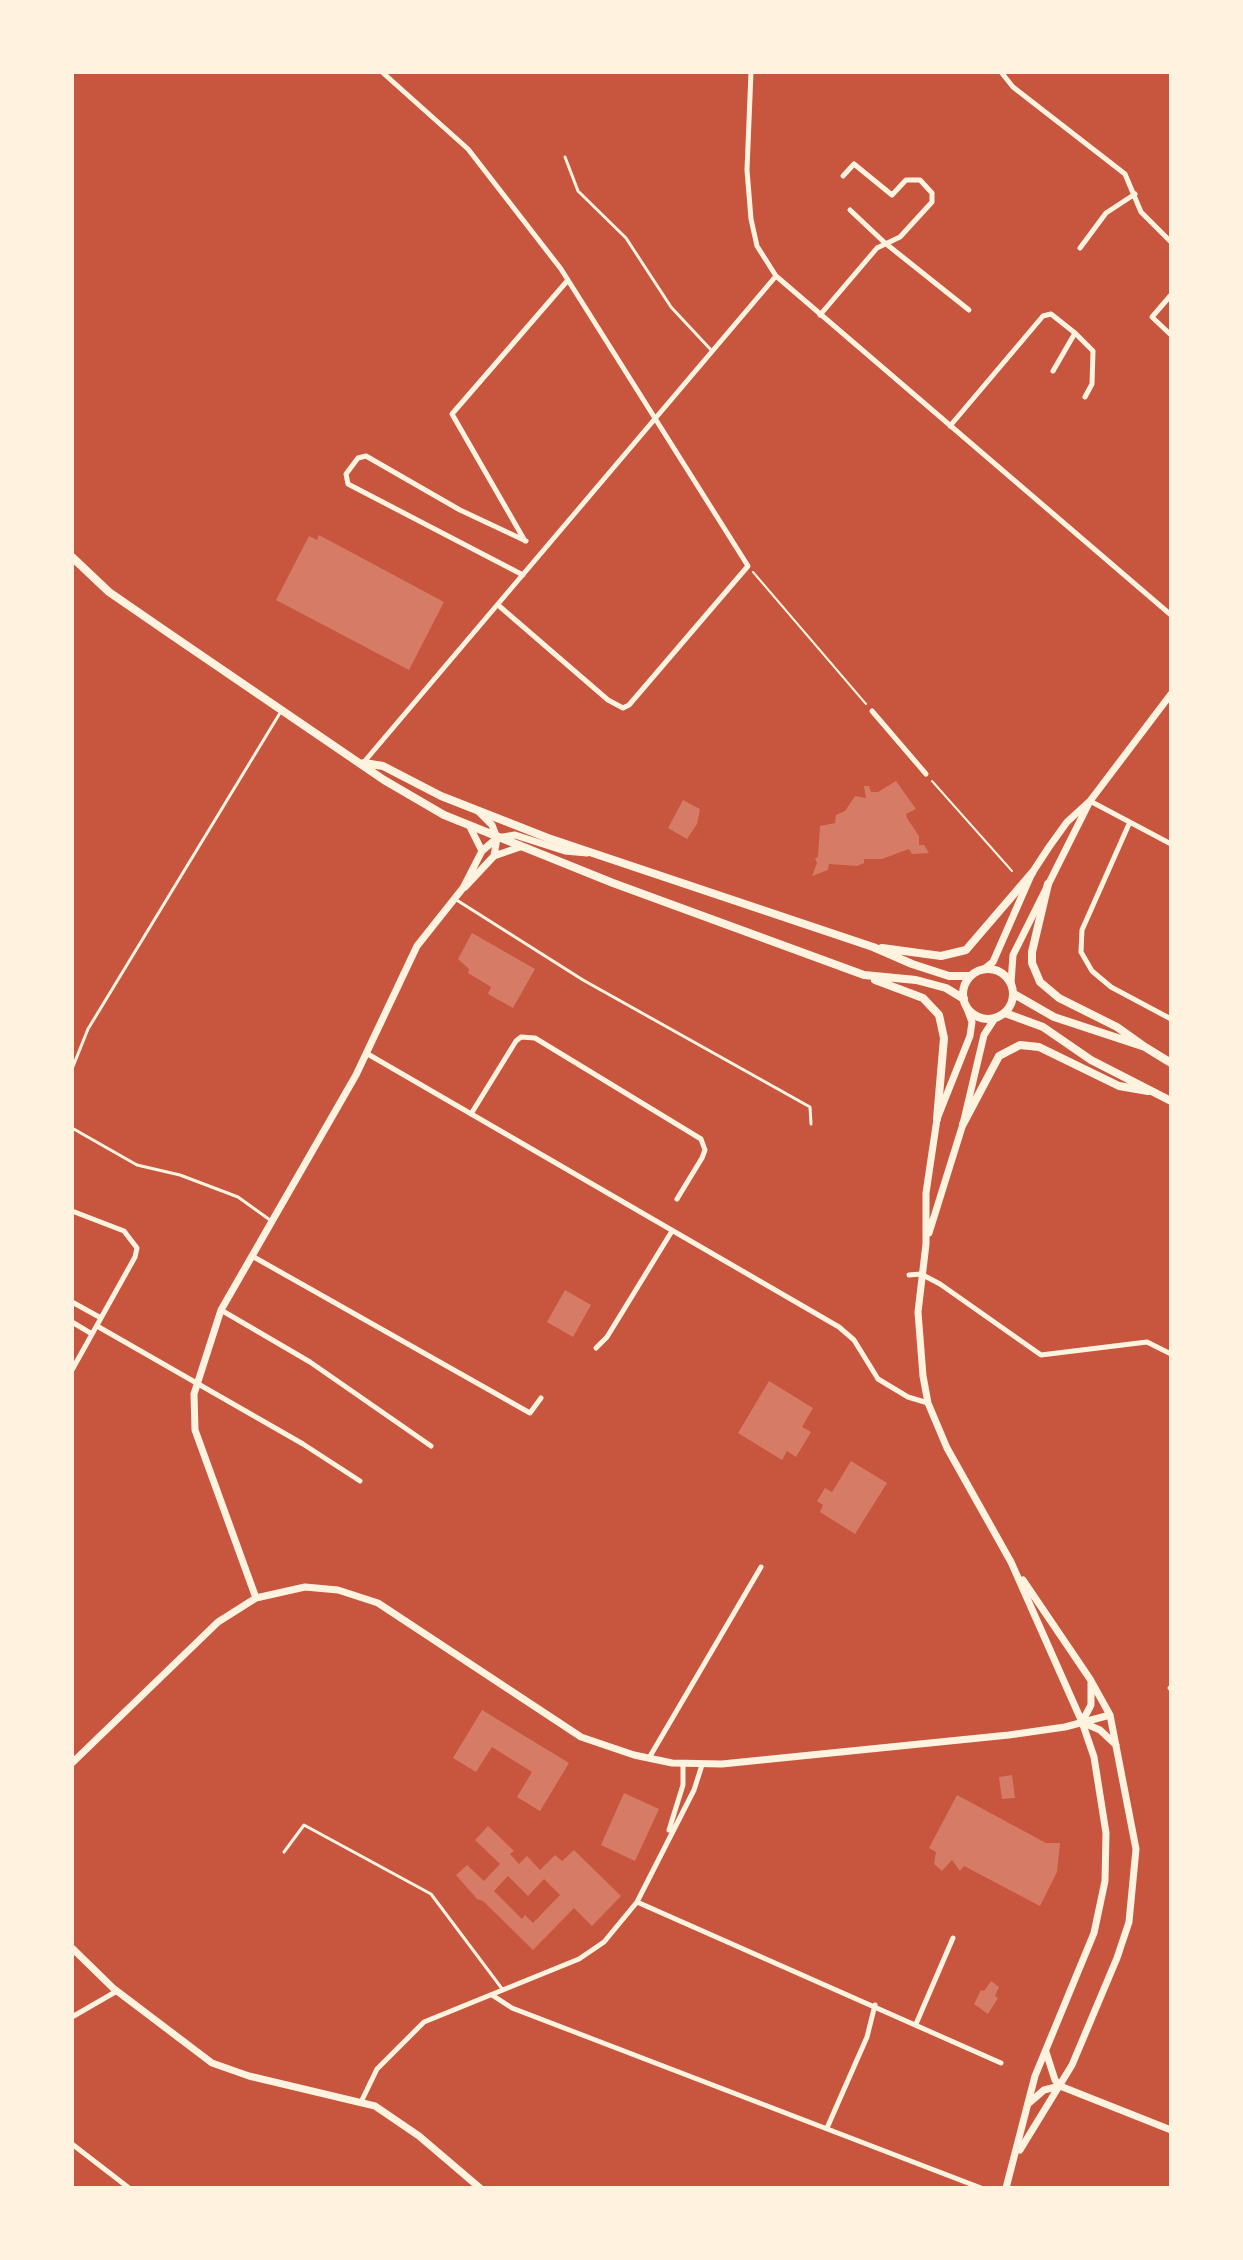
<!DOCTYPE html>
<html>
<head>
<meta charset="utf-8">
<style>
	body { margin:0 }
	#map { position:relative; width:1243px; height:2260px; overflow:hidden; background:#c8553d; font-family:Signika,sans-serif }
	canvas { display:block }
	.frame { position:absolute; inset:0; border:74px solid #fff3e0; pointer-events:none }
</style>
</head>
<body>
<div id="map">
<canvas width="1243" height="2260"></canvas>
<div class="frame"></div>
</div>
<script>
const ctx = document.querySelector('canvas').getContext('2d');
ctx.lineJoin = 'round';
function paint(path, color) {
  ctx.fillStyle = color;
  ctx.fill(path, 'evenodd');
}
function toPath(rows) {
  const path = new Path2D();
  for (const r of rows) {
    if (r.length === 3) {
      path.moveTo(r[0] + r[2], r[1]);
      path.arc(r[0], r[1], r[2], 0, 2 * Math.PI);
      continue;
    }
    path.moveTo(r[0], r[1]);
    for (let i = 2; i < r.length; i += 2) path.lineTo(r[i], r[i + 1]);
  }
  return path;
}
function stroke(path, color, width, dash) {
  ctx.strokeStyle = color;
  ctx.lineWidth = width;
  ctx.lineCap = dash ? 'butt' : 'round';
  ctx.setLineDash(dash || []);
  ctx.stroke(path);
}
const building = toPath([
	[319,535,444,602,409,670,276,600,309,536,317,540],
	[896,781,916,809,906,814,907,818,919,836,919,845,924,845,929,853,912,854,909,849,882,859,864,859,864,863,857,866,829,864,828,870,812,876,817,863,815,858,818,857,820,826,835,823,836,815,845,811,855,796,866,798,864,786,869,786,871,792,878,792],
	[683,800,700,809,697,824,687,839,668,828],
	[472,933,535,969,513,1008,488,994,491,987,468,973,469,969,458,959],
	[565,1290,591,1305,573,1337,547,1322],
	[769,1381,813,1408,802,1427,811,1432,796,1457,787,1451,782,1460,738,1433],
	[851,1461,887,1483,855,1534,820,1512,823,1505,817,1501,825,1488,832,1492],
	[482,1710,569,1763,540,1811,517,1797,532,1772,492,1747,476,1772,453,1758],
	[1012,1775,1015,1798,1002,1799,999,1777],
	[624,1793,659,1809,635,1861,601,1845],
	[957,1795,1046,1843,1060,1843,1057,1872,1040,1906,964,1866,960,1871,952,1860,942,1871,934,1864,936,1852,929,1848],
	[488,1826,514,1851,510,1854,519,1864,527,1856,540,1870,555,1855,562,1861,574,1850,621,1896,592,1926,574,1908,533,1950,483,1901,477,1899,456,1875,467,1865,484,1881,500,1864,475,1840],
	[508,1876,528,1896,544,1879,560,1895,533,1923,525,1915,522,1919,494,1891],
	[991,1981,999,1987,995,1996,998,1998,988,2014,974,2004,981,1990,984,1991]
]);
const path = toPath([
	[753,572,866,704],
	[932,781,1012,871],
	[72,2186,74,2188]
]);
const service = toPath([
	[565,157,578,191,626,238,671,307,712,351],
	[455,899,583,980,810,1107,811,1124],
	[72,1069,88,1029,280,713],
	[72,1128,137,1165,180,1175,238,1197,270,1220],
	[284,1852,304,1825,431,1894,503,1990]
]);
const minor = toPath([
	[382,72,468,149,561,269,748,566,629,705,623,708,608,700,498,605],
	[751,72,747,170,751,219,757,246,776,276,1171,615],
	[1001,72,1013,87,1125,174,1141,212,1171,242],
	[850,210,885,243,969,310],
	[1080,248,1106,213,1135,194],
	[1171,295,1152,317,1171,335],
	[820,315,877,248,900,237,932,202,932,193,920,180,906,180,892,195,854,164,843,176],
	[1053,371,1075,333,1093,351,1092,384,1085,397],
	[950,426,1043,316,1051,314,1075,333],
	[525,541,452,414,568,280],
	[523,575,348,484,346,474,358,458,366,456,460,510,526,541],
	[872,711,926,774],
	[364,762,776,276],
	[1090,801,1171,844],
	[1129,824,1082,930,1081,952,1092,971,1111,987,1171,1019],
	[366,1053,839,1327,854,1340,878,1379,908,1397,928,1403],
	[471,1114,516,1041,521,1037,535,1038,701,1139,705,1150,702,1158,677,1199],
	[72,1211,124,1231,137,1248,135,1257,72,1370],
	[252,1256,530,1413,541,1398],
	[909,1275,921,1274,940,1284,1041,1355,1147,1342,1171,1354],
	[72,1302,101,1318],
	[221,1310,310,1362,431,1446],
	[72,1322,92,1334],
	[97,1326,303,1444,360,1481],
	[596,1348,607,1337,672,1231],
	[1170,1688,1171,1689],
	[649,1758,761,1567],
	[669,1830,683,1785,683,1764],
	[637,1902,1001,2063],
	[492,1995,512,2008,981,2188],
	[72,2017,117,1991],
	[916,2024,953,1938],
	[362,2100,377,2069,424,2022,579,1959,604,1942,637,1902,694,1790,702,1765],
	[827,2128,867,2037,875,2005],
	[72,2144,129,2188]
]);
const tertiary = toPath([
	[480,813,492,825,497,838,494,856],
	[470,827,482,851],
	[465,887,494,856,520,847],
	[984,969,993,962,1032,873,1049,847,1067,822,1090,801,1171,694],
	[1011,983,1013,955,1089,803],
	[966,1006,972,1022,970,1036,937,1119,926,1193,926,1244,918,1312,923,1376,928,1403,947,1448,1011,1562,1082,1722,1094,1757,1106,1833,1105,1881,1094,1933,1035,2076,1006,2188],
	[929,1233,963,1124,984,1035,995,1018],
	[256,1598,195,1430,194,1394,221,1310,356,1075,417,946,463,888,482,851,497,838,515,835,565,851,587,853],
	[1082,1722,1091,1705,1091,1683],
	[1084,1723,1100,1730,1116,1745],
	[72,1763,218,1622,256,1598,305,1587,338,1590,378,1603,581,1737,634,1755,672,1763,722,1764,1009,1735,1065,1727,1110,1715],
	[72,1948,113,1988,212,2063,249,2076,375,2106,419,2136,480,2188],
	[1046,2052,1055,2080,1060,2086],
	[1060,2086,1171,2130],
	[1029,2103,1044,2090,1060,2086],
	[1020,2150,1072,2065,1117,1958,1129,1922,1136,1849,1110,1715,1090,1679,1023,1580]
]);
const secondary = toPath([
	[72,557,109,592,170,634,384,780,444,815,613,883,864,975,916,980,946,988,964,999],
	[364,763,383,766,441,796,548,838,873,947,912,964,949,976,970,976],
	[1048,884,1032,952,1032,963,1040,982,1059,998,1117,1027,1145,1047],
	[882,948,941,956,966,950,1032,873],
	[988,994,25],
	[875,980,923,998,939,1015,944,1038,937,1119],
	[1014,994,1054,1017,1145,1047,1171,1063],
	[1005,1013,1043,1027,1091,1060,1171,1101],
	[963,1124,999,1056,1020,1045,1039,1047,1119,1086,1148,1091]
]);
paint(building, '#d67c66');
stroke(path, '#fff3e0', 2);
stroke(service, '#fff3e0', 3);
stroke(minor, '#fff3e0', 5);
stroke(tertiary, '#fff3e0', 7);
stroke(secondary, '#fff3e0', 8);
</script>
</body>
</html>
